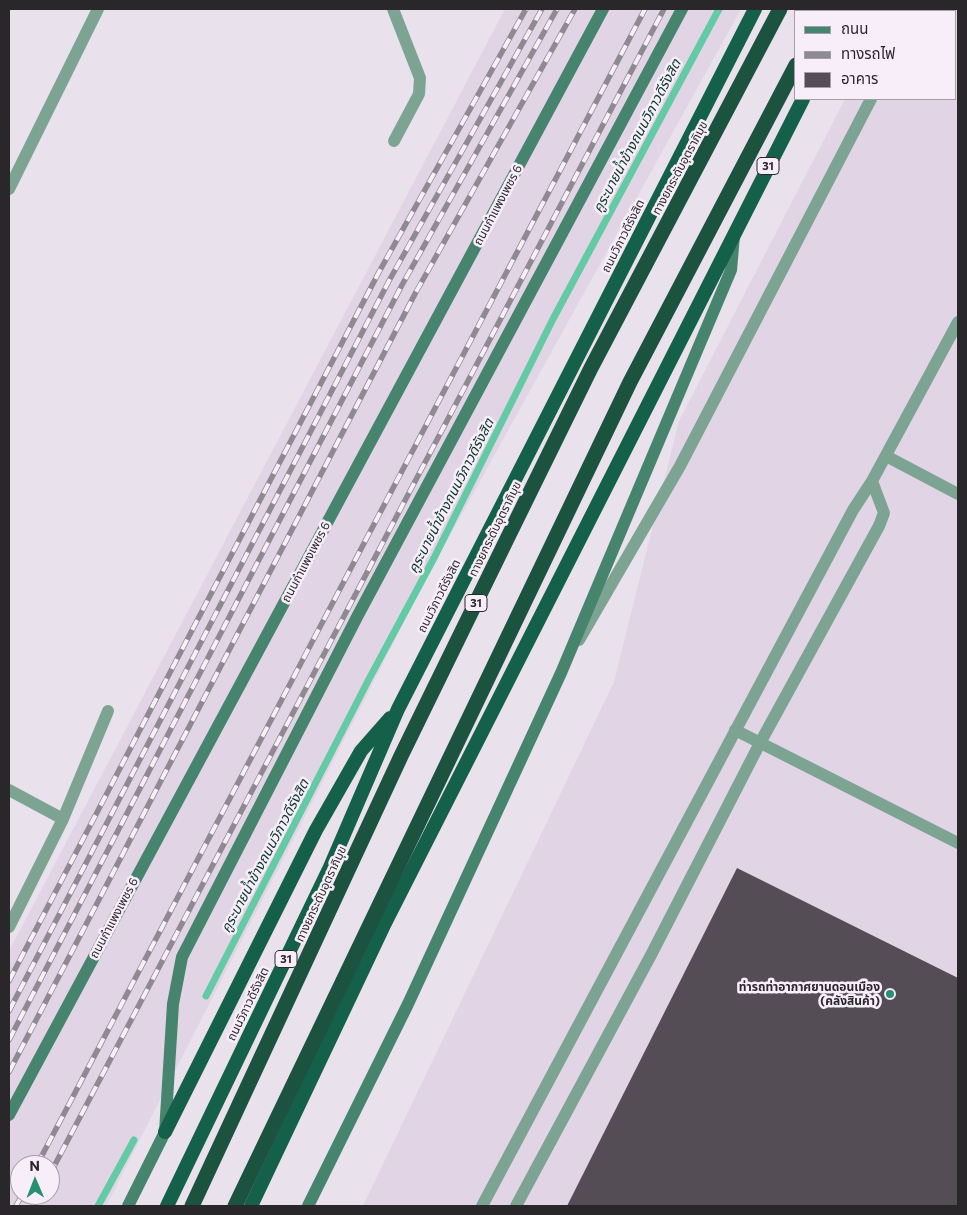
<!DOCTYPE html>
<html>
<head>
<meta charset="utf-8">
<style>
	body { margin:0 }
	#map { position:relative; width:967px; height:1215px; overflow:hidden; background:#e9e1ec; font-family:Commissioner,"Noto Sans Thai",sans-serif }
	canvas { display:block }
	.frame { position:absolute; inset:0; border:10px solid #2a272b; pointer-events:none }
	.legend { position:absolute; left:794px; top:10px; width:162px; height:90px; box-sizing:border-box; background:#f7eef9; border:1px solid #a59ea7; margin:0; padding:6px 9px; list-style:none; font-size:15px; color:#2a272b }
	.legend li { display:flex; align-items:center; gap:10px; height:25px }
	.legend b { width:25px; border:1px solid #a59ea7 }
	.north { position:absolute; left:10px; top:1155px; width:50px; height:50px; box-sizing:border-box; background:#f7eef9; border:1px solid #a59ea7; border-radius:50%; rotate:359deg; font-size:14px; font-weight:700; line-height:20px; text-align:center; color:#2a272b }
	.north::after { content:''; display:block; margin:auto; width:18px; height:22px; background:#27906e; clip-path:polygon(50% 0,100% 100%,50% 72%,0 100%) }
</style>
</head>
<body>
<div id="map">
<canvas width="967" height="1215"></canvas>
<div class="frame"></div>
<ul class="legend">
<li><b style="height:6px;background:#46846d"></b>ถนน</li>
<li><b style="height:6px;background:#8f8991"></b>ทางรถไฟ</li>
<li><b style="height:14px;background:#544d56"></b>อาคาร</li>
</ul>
<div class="north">N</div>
</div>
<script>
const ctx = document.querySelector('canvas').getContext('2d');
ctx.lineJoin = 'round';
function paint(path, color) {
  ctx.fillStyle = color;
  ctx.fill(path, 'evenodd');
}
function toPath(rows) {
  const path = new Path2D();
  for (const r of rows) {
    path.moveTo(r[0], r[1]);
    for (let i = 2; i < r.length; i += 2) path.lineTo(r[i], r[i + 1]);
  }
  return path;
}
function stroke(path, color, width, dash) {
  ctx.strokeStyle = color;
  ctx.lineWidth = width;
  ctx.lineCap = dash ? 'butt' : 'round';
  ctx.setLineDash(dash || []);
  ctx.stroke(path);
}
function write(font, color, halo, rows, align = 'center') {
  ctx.font = font + ' Commissioner,"Noto Sans Thai",sans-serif';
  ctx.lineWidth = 5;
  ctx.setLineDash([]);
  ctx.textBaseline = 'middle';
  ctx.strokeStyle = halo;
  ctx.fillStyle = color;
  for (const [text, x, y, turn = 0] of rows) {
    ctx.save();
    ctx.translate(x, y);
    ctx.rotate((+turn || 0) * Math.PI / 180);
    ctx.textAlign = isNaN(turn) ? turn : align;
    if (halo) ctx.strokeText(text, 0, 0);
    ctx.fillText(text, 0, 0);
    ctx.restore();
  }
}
const built = toPath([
	[505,9,741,9,427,577,106,1206,9,1206,9,951],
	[20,1165,50,1165,50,1195,20,1195],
	[892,9,958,9,958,1206,363,1206,614,682,679,421,845,99,956,99,956,11,890,11]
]);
const stream = toPath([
	[206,996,369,679,434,558,553,319,719,9],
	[98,1206,134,1140]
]);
const building = toPath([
	[737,868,958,978,958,1206,567,1206]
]);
const service = toPath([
	[393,9,420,78,419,94,394,141],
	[916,11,917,9],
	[9,189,98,9],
	[886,456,958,494],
	[579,640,680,466,871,99],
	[735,730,958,843],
	[9,790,63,819],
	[9,927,63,819,108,711],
	[482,1206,853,510,872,481,958,322],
	[516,1206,651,955,760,743,879,526,884,513,872,481]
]);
const secondary = toPath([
	[9,1115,603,9],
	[128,1206,165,1132,173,1004,182,957,357,617,682,9],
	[308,1206,408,1004,561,673,731,270,734,236]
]);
const trunk = toPath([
	[848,11,849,9],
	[165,1132,316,830,361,751,390,718],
	[167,1206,330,867,398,709,755,9],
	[251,1206,385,923,803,99]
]);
const motorway = toPath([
	[824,11,825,9],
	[192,1206,401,756,507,539,591,368,780,9],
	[235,1206,630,382,796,65]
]);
const rail = toPath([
	[9,981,379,272,526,9],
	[9,1011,390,279,542,9],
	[9,1040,402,285,557,9],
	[9,1072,416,292,575,9],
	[37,1165,645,9],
	[50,1174,664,9],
	[16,1206,22,1195],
	[33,1206,39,1195]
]);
const markers = [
	[890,994,5,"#27906e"]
];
const shields = [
	[768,166,22],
	[476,603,22],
	[286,959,22]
];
const shieldNames = [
	["31",768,166],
	["31",476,603],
	["31",286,959]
];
const streetNames = [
	["ทางยกระดับอุตราภิมุข",680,168,-62],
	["ถนนกำแพงเพชร 6",498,205,-62],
	["ถนนวิภาวดีรังสิต",623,236,-63],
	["ทางยกระดับอุตราภิมุข",495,529,-64],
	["ถนนกำแพงเพชร 6",306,562,-62],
	["ถนนวิภาวดีรังสิต",439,596,-63],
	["ทางยกระดับอุตราภิมุข",321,894,-65],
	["ถนนกำแพงเพชร 6",114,918,-62],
	["ถนนวิภาวดีรังสิต",248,1004,-64]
];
const poiNames = [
	["ท่ารถท่าอากาศยานดอนเมือง",880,987],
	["(คลังสินค้า)",880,1001]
];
const waterNames = [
	["คูระบายน้ำข้างถนนวิภาวดีรังสิต",637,136,-62],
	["คูระบายน้ำข้างถนนวิภาวดีรังสิต",451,496,-63],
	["คูระบายน้ำข้างถนนวิภาวดีรังสิต",265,856,-62]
];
paint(built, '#e1d4e5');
stroke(stream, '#64caa4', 7);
paint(building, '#544d56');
stroke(service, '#7da493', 12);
stroke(secondary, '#46846d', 12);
stroke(trunk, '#146048', 14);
stroke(motorway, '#1c5340', 15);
stroke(rail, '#8f8991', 5.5);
stroke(rail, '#f7eef9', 4, [11]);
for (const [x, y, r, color] of markers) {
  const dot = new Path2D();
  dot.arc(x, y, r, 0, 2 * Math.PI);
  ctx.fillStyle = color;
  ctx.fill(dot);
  stroke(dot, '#f7eef9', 2);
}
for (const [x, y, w] of shields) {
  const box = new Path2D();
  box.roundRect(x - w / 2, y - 8.5, w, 17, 4);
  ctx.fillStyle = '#f7eef9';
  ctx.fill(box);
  stroke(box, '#2a272b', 1);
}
write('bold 11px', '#2a272b', null, shieldNames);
write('12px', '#2a272b', '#f7eef9', streetNames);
write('bold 12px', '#2a272b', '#f7eef9', poiNames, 'right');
write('italic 14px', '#093829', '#f7eef9', waterNames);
</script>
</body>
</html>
